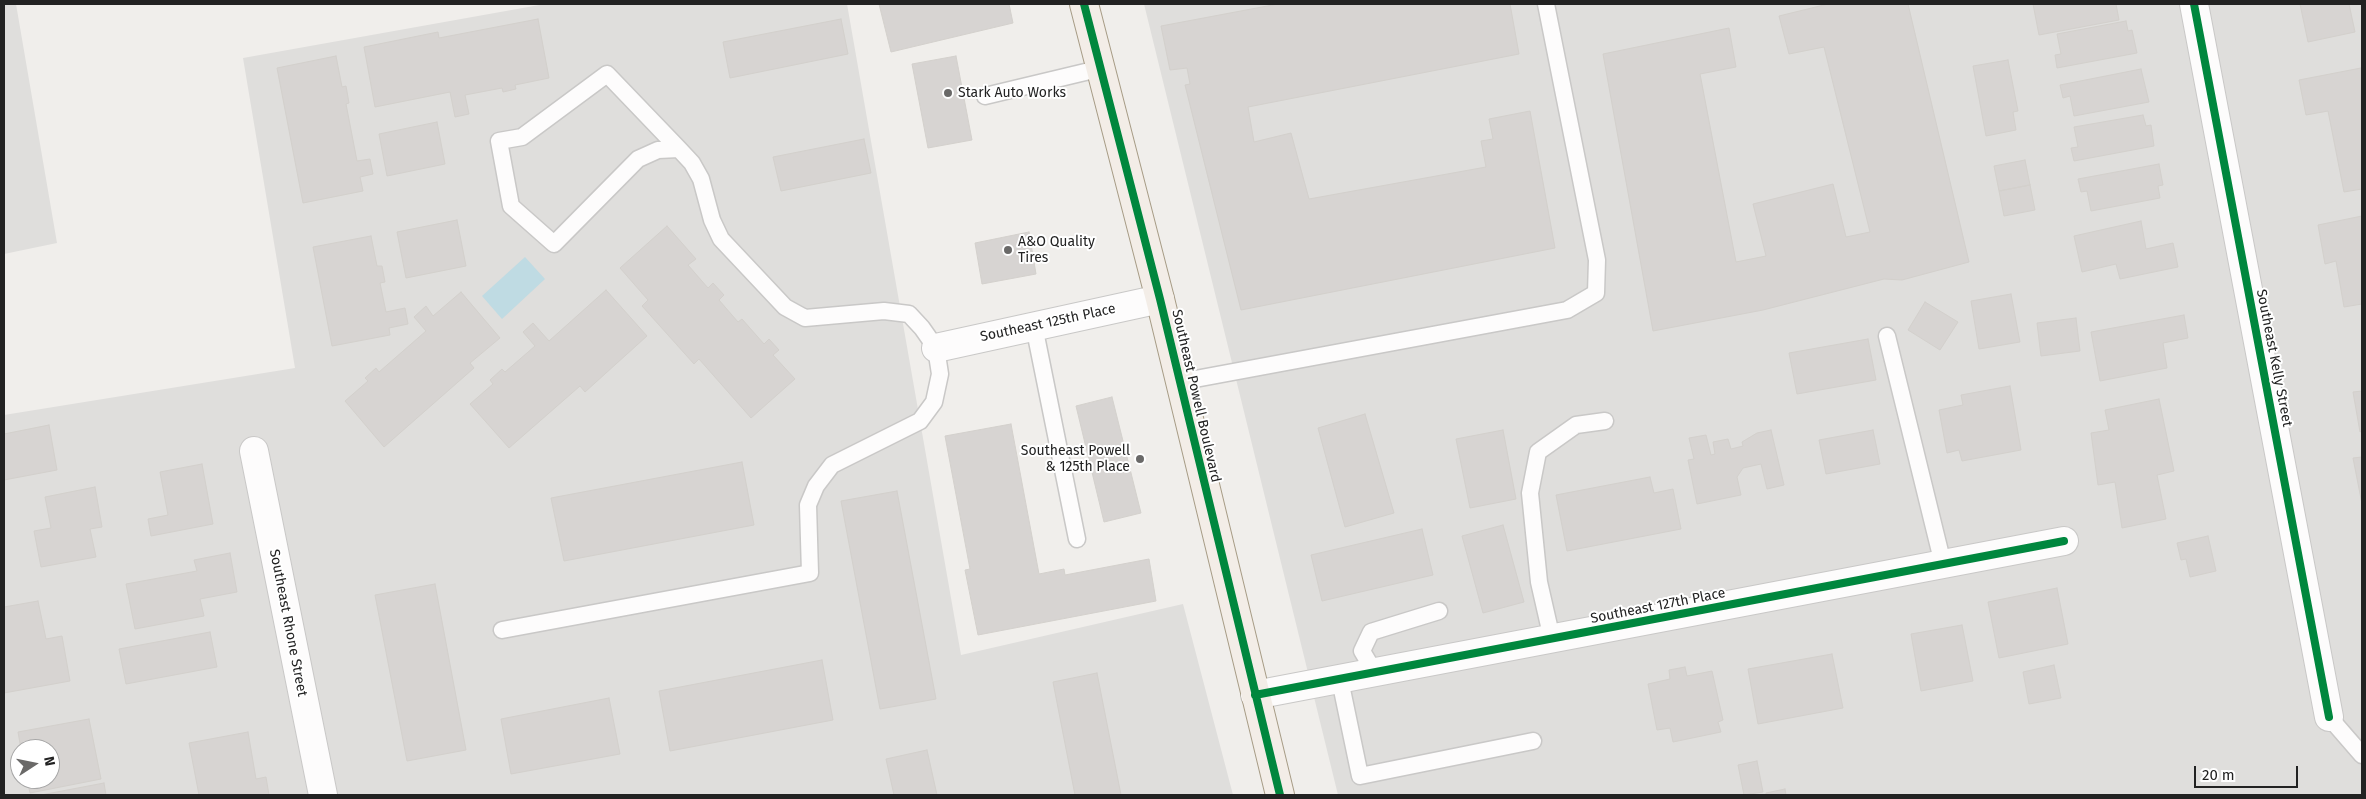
<!DOCTYPE html>
<html>
<head>
<meta charset="utf-8">
<style>
	body { margin:0 }
	#map { position:relative; width:2366px; height:799px; overflow:hidden; background:#f0eeeb; font-family:"Fira Sans",sans-serif }
	canvas { display:block }
	.frame { position:absolute; inset:0; border:5px solid #222; pointer-events:none }
	.north { position:absolute; left:10px; top:739px; width:50px; height:50px; box-sizing:border-box; background:#fff; border:1px solid #a7a7a7; border-radius:50%; rotate:79deg; font-size:14px; font-weight:700; line-height:20px; text-align:center; color:#222 }
	.north::after { content:''; display:block; margin:auto; width:18px; height:22px; background:#6a6968; clip-path:polygon(50% 0,100% 100%,50% 72%,0 100%) }
	.scale { position:absolute; left:2194px; top:766px; width:104px; height:22px; box-sizing:border-box; border:2px solid #222; border-top:0; padding-left:6px; font-size:15px; line-height:18px; white-space:nowrap; color:#222; -webkit-text-stroke:4px #fff; paint-order:stroke }
</style>
</head>
<body>
<div id="map">
<canvas width="2366" height="799"></canvas>
<div class="frame"></div>
<div class="north">N</div>
<div class="scale">20 m</div>
</div>
<script>
const ctx = document.querySelector('canvas').getContext('2d');
ctx.lineJoin = 'round';
function paint(path, color) {
  ctx.fillStyle = color;
  ctx.fill(path, 'evenodd');
}
function toPath(rows) {
  const path = new Path2D();
  for (const r of rows) {
    path.moveTo(r[0], r[1]);
    for (let i = 2; i < r.length; i += 2) path.lineTo(r[i], r[i + 1]);
  }
  return path;
}
function stroke(path, color, width, dash) {
  ctx.strokeStyle = color;
  ctx.lineWidth = width;
  ctx.lineCap = dash ? 'butt' : 'round';
  ctx.setLineDash(dash || []);
  ctx.stroke(path);
}
function write(font, color, halo, rows, align = 'center') {
  ctx.font = font + ' "Fira Sans",sans-serif';
  ctx.lineWidth = 4;
  ctx.setLineDash([]);
  ctx.textBaseline = 'middle';
  ctx.strokeStyle = halo;
  ctx.fillStyle = color;
  for (const [text, x, y, turn = 0] of rows) {
    ctx.save();
    ctx.translate(x, y);
    ctx.rotate((+turn || 0) * Math.PI / 180);
    ctx.textAlign = isNaN(turn) ? turn : align;
    if (halo) ctx.strokeText(text, 0, 0);
    ctx.fillText(text, 0, 0);
    ctx.restore();
  }
}
const residential = toPath([
	[4,4,16,4,57,243,4,254],
	[545,4,847,4,961,655,1183,604,1233,795,4,795,4,415,295,368,243,58],
	[20,749,50,749,50,779,20,779],
	[1144,4,2362,4,2362,795,1338,795]
]);
const water = toPath([
	[525,257,545,279,502,319,482,296]
]);
const building = toPath([
	[879,4,1009,4,1013,23,891,52,879,4],
	[1278,4,1510,4,1519,54,1248,107,1254,142,1291,133,1309,199,1486,167,1481,141,1493,139,1489,119,1530,111,1555,248,1241,310,1185,85,1190,84,1187,68,1170,70,1161,26,1278,4],
	[1828,4,1908,4,1969,262,1902,280,1884,279,1763,310,1653,331,1603,54,1729,28,1736,67,1700,74,1736,262,1766,256,1753,204,1833,184,1846,237,1870,232,1824,47,1789,54,1779,16,1828,4],
	[2033,4,2116,4,2119,20,2039,35,2033,4],
	[2300,4,2349,4,2355,32,2308,42,2300,4],
	[538,19,549,78,515,85,516,89,503,92,502,88,465,95,469,114,455,117,450,92,375,107,364,47,438,32,439,38,538,19],
	[841,19,848,54,730,78,723,42,841,19],
	[2126,21,2128,31,2132,30,2137,53,2057,68,2055,55,2061,54,2057,34,2126,21],
	[336,56,342,87,346,86,349,103,346,104,357,161,370,159,373,174,360,177,363,191,303,203,277,68,336,56],
	[956,56,972,140,928,148,912,64,956,56],
	[2008,60,2018,111,2013,112,2016,130,1986,136,1973,66,2008,60],
	[2361,68,2362,189,2344,192,2328,111,2306,115,2299,80,2361,68],
	[2141,69,2149,102,2074,116,2070,96,2063,98,2060,85,2141,69],
	[2143,115,2146,126,2151,125,2154,146,2074,161,2071,148,2078,147,2074,127,2143,115],
	[437,122,445,164,387,176,379,134,437,122],
	[864,139,871,173,781,191,773,157,864,139],
	[2025,160,2030,185,1999,191,1994,166,2025,160],
	[2159,164,2163,185,2158,186,2160,198,2091,211,2087,191,2081,192,2078,179,2159,164],
	[2030,185,2035,210,2004,216,1999,191,2030,185],
	[2362,216,2362,304,2344,307,2336,261,2325,264,2318,225,2362,216],
	[457,220,466,266,406,278,397,232,457,220],
	[2141,221,2146,249,2173,243,2178,267,2120,279,2116,264,2082,272,2074,236,2141,221],
	[667,226,696,259,688,265,708,288,713,283,724,295,719,300,738,322,742,319,764,344,769,339,779,350,773,355,795,379,751,418,699,359,694,364,642,306,648,300,620,268,667,226],
	[1029,232,1036,274,982,284,975,243,1029,232],
	[371,236,377,266,382,266,385,282,380,283,386,312,405,308,408,324,389,328,390,335,332,346,313,247,371,236],
	[606,290,647,336,585,392,580,386,509,448,470,404,493,384,490,380,502,369,505,372,535,346,523,332,533,323,549,341,606,290],
	[461,292,500,338,470,363,474,368,384,447,345,401,368,381,365,378,376,368,379,372,426,331,414,317,426,306,433,316,461,292],
	[2011,294,2020,342,1979,349,1971,301,2011,294],
	[1925,302,1958,322,1940,350,1908,330,1925,302],
	[2184,315,2188,338,2163,343,2167,368,2100,381,2091,332,2184,315],
	[2076,318,2080,351,2041,356,2037,323,2076,318],
	[1868,339,1876,380,1797,394,1789,353,1868,339],
	[2010,386,2021,450,1962,461,1959,450,1947,453,1939,410,1963,405,1961,395,2010,386],
	[2362,391,2362,431,2360,432,2353,392,2362,391],
	[1112,397,1141,513,1104,522,1076,406,1112,397],
	[2159,399,2174,471,2157,475,2166,519,2122,528,2115,482,2098,485,2091,433,2109,430,2105,410,2159,399],
	[1365,414,1394,513,1345,527,1318,428,1365,414],
	[1011,424,1039,574,1064,569,1065,575,1149,559,1156,601,978,635,965,570,970,569,945,436,1011,424],
	[49,425,57,470,4,480,4,434,49,425],
	[1503,430,1516,499,1470,508,1456,439,1503,430],
	[1771,430,1784,485,1767,489,1761,464,1743,468,1737,477,1741,495,1697,504,1688,460,1694,459,1689,438,1706,435,1711,455,1715,454,1713,442,1728,439,1731,449,1743,446,1742,442,1757,433,1771,430],
	[1873,430,1880,464,1826,474,1819,440,1873,430],
	[2362,457,2362,504,2353,458,2362,457],
	[742,462,754,525,564,561,551,498,742,462],
	[202,464,213,524,151,536,148,519,168,515,160,472,202,464],
	[1650,477,1654,493,1673,489,1681,529,1567,551,1556,495,1650,477],
	[95,487,102,527,90,529,96,557,41,567,34,531,51,528,45,497,95,487],
	[897,491,936,699,880,709,841,501,897,491],
	[1503,525,1524,602,1483,613,1462,536,1503,525],
	[1422,529,1433,575,1322,601,1311,555,1422,529],
	[2208,536,2216,571,2190,577,2186,559,2181,560,2177,543,2208,536],
	[230,553,237,592,200,599,204,616,135,629,126,584,197,571,194,560,230,553],
	[435,584,466,750,407,761,375,595,435,584],
	[2057,588,2068,644,1999,658,1988,602,2057,588],
	[38,601,46,639,62,636,70,681,4,693,4,607,38,601],
	[1962,625,1973,681,1921,691,1911,634,1962,625],
	[210,632,217,667,126,684,119,649,210,632],
	[1832,654,1843,708,1758,724,1748,669,1832,654],
	[822,660,833,720,670,751,659,691,822,660],
	[2054,665,2061,698,2029,704,2023,672,2054,665],
	[1685,667,1687,676,1712,671,1723,720,1718,722,1721,732,1673,742,1670,728,1657,730,1648,684,1670,679,1669,670,1685,667],
	[1097,673,1121,795,1075,795,1053,682,1097,673],
	[609,698,620,754,511,774,501,719,609,698],
	[89,719,101,779,30,793,27,779,50,779,50,749,21,749,18,732,89,719],
	[248,732,256,779,266,777,269,795,199,795,189,743,248,732],
	[927,750,937,795,894,795,886,759,927,750],
	[1757,761,1763,792,1744,795,1738,765,1757,761],
	[104,783,106,795,41,795,104,783],
	[1785,789,1786,795,1766,795,1766,793,1785,789]
]);
const service = toPath([
	[985,96,1102,68],
	[1034,326,1077,539],
	[1887,336,1943,564],
	[1179,382,1567,310,1596,293,1597,260,1546,4],
	[502,630,810,573,808,505,816,486,832,465,920,421,934,402,940,374,936,348,922,328,909,314,884,311,805,318,785,307,721,239,712,220,701,179,692,163,679,149,607,74,522,137,499,141,511,206,554,244,638,159,658,150,679,149],
	[1552,639,1539,582,1530,493,1538,452,1576,425,1605,421],
	[1375,673,1362,651,1371,632,1439,611],
	[1340,680,1360,776,1533,741],
	[2329,717,2362,755]
]);
const minor = toPath([
	[2194,4,2329,717],
	[936,348,1160,299],
	[254,451,323,795],
	[1255,695,2064,541]
]);
const primary = toPath([
	[1084,4,1160,299,1280,795]
]);
const cycleway = toPath([
	[1084,4,1160,299,1280,795],
	[2194,4,2329,717],
	[1255,695,2064,541]
]);
const markers = [
	[948,93,5,"#6a6968"],
	[1008,250,5,"#6a6968"],
	[1140,459,5,"#6a6968"]
];
const poiNames = [
	["Stark Auto Works",958,93],
	["A&O Quality",1018,242],
	["Tires",1018,258],
	["Southeast Powell",1130,451,"right"],
	["& 125th Place",1130,467,"right"]
];
const streetNames = [
	["Southeast 125th Place",1048,323,-12],
	["Southeast Kelly Street",2274,358,79],
	["Southeast Powell Boulevard",1196,396,77],
	["Southeast 127th Place",1658,606,-11],
	["Southeast Rhone Street",288,623,79]
];
paint(residential, '#dfdedc');
paint(water, '#bfdbe3');
paint(building, '#d7d4d2');
stroke(building, '#d3d0cc', 1);
stroke(service, '#c9c8c7', 19);
stroke(minor, '#c9c8c7', 30);
stroke(primary, '#a79c86', 30);
stroke(service, '#fdfcfc', 16);
stroke(minor, '#fdfcfc', 28);
stroke(primary, '#f3ede7', 28);
stroke(cycleway, '#00873e', 8);
for (const [x, y, r, color] of markers) {
  const dot = new Path2D();
  dot.arc(x, y, r, 0, 2 * Math.PI);
  ctx.fillStyle = color;
  ctx.fill(dot);
  stroke(dot, '#fff', 2);
}
write('14px', '#222', '#fff', poiNames, 'left');
write('14px', '#222', '#fff', streetNames);
</script>
</body>
</html>
